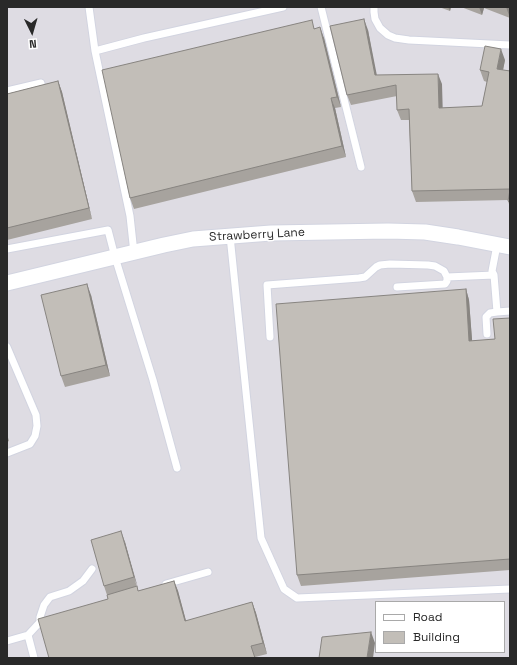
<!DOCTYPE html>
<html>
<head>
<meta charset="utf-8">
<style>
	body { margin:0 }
	#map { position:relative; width:517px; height:665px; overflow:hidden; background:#e9e4dc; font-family:"Space Grotesk",sans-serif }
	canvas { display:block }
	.frame { position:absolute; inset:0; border:8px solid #292929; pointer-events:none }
	.legend { position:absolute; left:375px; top:601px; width:130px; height:52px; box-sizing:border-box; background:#fff; border:1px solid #a9a9a9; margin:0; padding:5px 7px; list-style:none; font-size:12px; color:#292929 }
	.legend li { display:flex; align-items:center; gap:8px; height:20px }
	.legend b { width:20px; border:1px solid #a9a9a9 }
	.north { position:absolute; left:12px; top:12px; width:40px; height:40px; -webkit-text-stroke:3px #fff; paint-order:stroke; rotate:175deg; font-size:11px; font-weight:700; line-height:16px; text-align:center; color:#292929 }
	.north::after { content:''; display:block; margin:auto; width:14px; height:18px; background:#292929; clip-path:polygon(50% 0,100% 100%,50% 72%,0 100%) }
</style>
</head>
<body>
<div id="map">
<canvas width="517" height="665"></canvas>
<div class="frame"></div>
<ul class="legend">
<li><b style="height:5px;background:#fff"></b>Road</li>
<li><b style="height:11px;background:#c2beb8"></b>Building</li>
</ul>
<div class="north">N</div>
</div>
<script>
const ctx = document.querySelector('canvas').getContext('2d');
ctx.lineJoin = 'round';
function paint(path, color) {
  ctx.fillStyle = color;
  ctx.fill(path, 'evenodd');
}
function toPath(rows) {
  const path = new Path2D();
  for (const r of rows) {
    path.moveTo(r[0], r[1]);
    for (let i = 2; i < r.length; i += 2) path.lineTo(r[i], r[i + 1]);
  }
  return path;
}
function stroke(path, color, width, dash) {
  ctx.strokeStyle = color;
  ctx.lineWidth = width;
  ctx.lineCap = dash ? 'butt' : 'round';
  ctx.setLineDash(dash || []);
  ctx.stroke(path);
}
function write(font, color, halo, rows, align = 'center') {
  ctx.font = font + ' "Space Grotesk",sans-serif';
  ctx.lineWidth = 3;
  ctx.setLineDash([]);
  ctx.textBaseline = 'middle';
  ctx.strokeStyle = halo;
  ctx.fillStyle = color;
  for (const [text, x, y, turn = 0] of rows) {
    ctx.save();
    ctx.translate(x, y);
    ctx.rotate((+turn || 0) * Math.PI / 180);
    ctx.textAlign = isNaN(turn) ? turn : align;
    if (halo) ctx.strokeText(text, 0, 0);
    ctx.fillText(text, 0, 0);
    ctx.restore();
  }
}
const industrial = toPath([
	[7,7,510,7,510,658,7,658],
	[376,602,504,602,504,652,376,652]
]);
const service = toPath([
	[89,7,95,51,130,216,134,253],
	[321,7,361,167],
	[374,7,374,12,375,19,380,28,388,35,395,38,409,40,510,45],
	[95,51,144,38,283,7],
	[7,91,41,83],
	[230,236,261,538,284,589,297,598,510,589],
	[497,245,492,271,494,275,497,312,510,311],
	[7,249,108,230,115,257,153,380,177,468],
	[397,287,445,284,447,281,447,277,494,275],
	[487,334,486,317,490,313,497,312],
	[270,337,267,285,359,278,365,277,376,267,380,265,390,264,428,265,435,266,444,271,447,277],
	[7,347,36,415,37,426,35,436,30,444,7,453],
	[166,584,208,572],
	[28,635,40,622,40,617,44,605,50,597,69,591,83,581,92,569],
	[7,641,28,635,34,658]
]);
const minor = toPath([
	[7,283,164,245,193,239,271,233,388,231,425,232,458,237,510,247]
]);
const wall = toPath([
	[439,7,451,7,450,11],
	[461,7,510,7,510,18,484,8,482,15],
	[315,28,324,38,341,107,335,108,346,157,134,209,130,198],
	[368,30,376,75,442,84,442,108,482,106,487,82,484,81,480,70,505,60,503,70,510,71,510,207,508,201,508,200,416,202,412,191,409,120,401,120,397,110,397,96,351,105,347,95],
	[58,81,62,92,92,219,7,240,7,94],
	[466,289,469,300,472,341,495,339,510,318,510,570,301,586,297,575],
	[91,295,110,376,65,387,61,376],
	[7,434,9,441,7,442],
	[125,542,138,591,174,581,178,591,186,621,252,602,256,613,267,654,255,657,108,599,107,595,104,586]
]);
const shadedWall = toPath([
	[448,7,451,7,450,11],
	[479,7,484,7,484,8,482,15],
	[506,7,510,7,510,18],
	[364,19,368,30,379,86,375,75],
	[320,27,324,38,341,107,337,97],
	[501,49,505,60,501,80,497,69],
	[438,74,442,84,443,119,439,108],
	[58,81,62,92,92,219,89,208],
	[331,98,335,108,346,157,342,146],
	[87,284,91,295,110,376,106,365],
	[466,289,469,300,473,352,469,341],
	[121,531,125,542,138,588,134,577],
	[174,581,178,591,189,632,185,621],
	[252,602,256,613,267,654,263,643],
	[371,632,375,643,373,658,367,658]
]);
const building = toPath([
	[364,19,375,75,438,74,439,108,482,106,489,72,480,70,485,46,501,49,497,69,510,71,510,189,412,191,409,109,397,110,396,85,347,95,330,26,364,19],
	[312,20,314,29,320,27,337,97,331,98,342,146,130,198,102,70,312,20],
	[58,81,89,208,7,228,7,94,58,81],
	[510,190,510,202,508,201,510,190],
	[87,284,106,365,61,376,41,295,87,284],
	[466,289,469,341,495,339,493,319,510,318,510,559,297,575,276,304,466,289],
	[121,531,134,577,104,586,91,540,121,531],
	[174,581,185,621,252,602,263,643,251,646,255,658,49,658,38,619,108,599,107,595,137,586,138,591,174,581],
	[371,632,367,658,319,658,322,637,371,632]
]);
const streetNames = [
	["Strawberry Lane",257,235,-3]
];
paint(industrial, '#dedce3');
stroke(service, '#d2d4e0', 9);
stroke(minor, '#d2d4e0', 17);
stroke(service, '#fff', 7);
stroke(minor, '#fff', 15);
paint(wall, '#a7a39e');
paint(shadedWall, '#888581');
paint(building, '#c2beb8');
stroke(building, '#888581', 1);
write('12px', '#292929', '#fff', streetNames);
</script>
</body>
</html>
